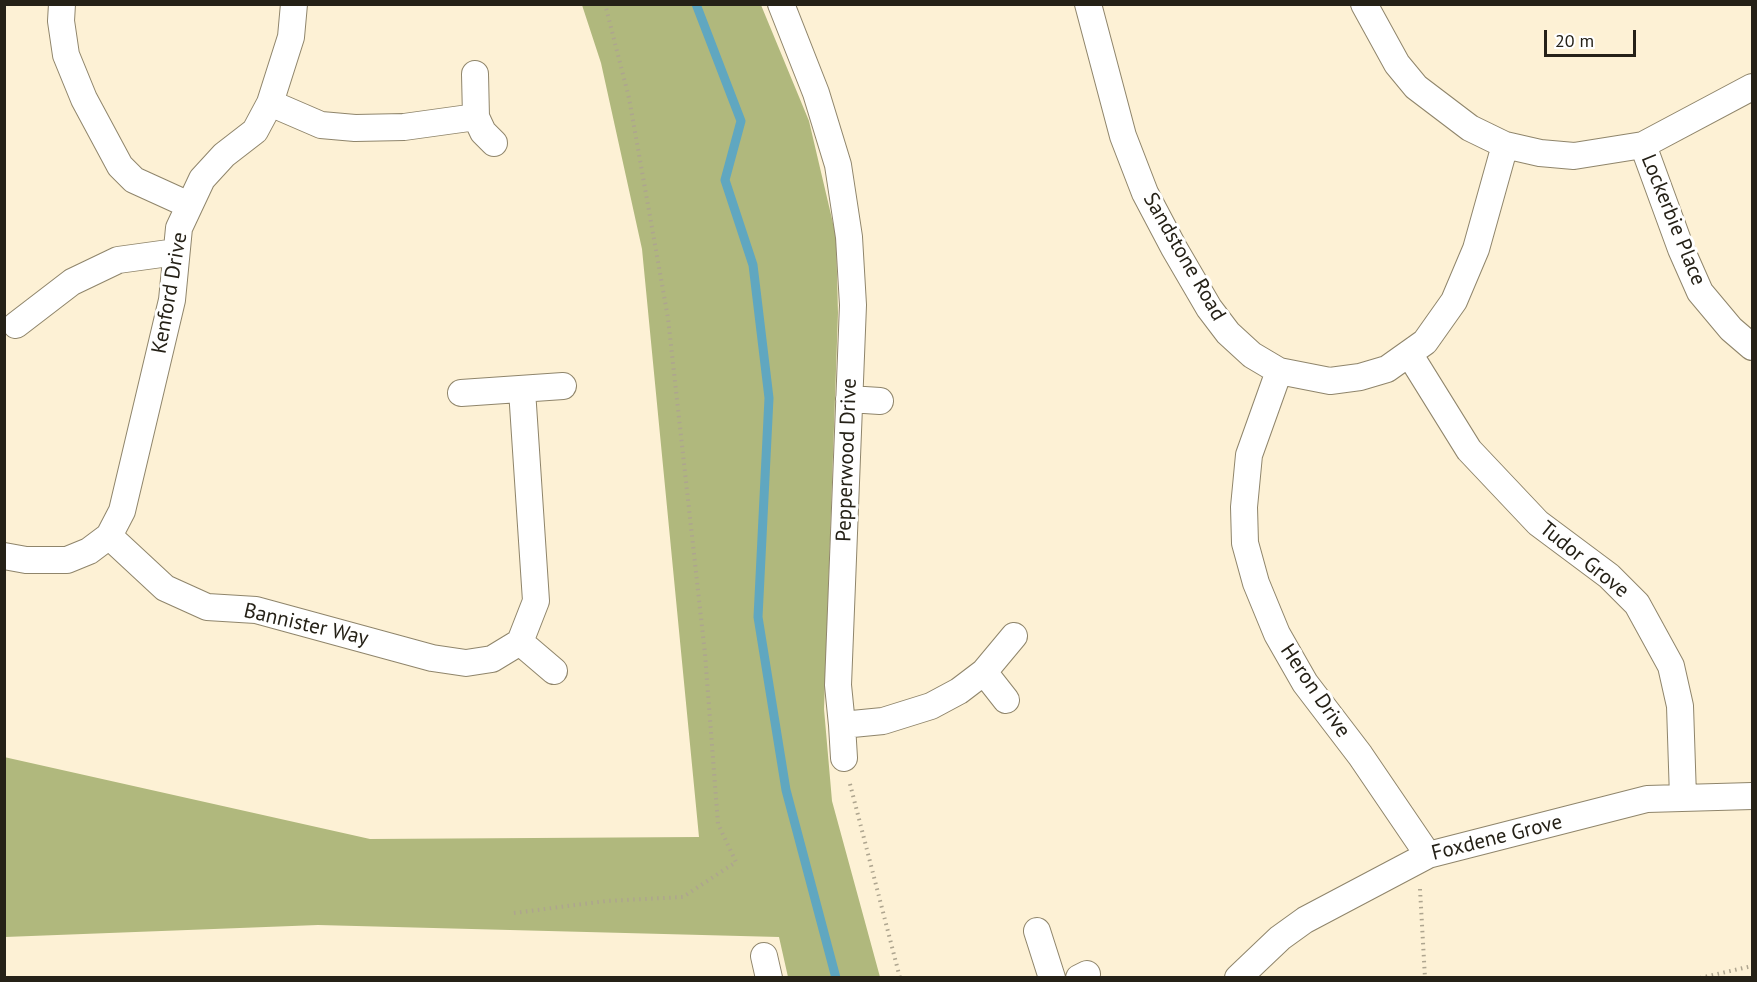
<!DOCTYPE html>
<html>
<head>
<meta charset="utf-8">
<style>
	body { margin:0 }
	#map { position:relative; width:1757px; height:982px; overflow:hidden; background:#fdf1d5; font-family:"PT Sans",sans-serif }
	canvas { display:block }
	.frame { position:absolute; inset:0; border:6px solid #252117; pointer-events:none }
	.scale { position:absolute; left:1544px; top:30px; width:92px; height:27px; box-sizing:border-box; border:3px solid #252117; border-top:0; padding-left:8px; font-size:18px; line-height:21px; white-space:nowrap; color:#252117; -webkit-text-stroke:4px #fff; paint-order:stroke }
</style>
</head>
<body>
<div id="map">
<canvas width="1757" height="982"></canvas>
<div class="frame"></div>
<div class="scale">20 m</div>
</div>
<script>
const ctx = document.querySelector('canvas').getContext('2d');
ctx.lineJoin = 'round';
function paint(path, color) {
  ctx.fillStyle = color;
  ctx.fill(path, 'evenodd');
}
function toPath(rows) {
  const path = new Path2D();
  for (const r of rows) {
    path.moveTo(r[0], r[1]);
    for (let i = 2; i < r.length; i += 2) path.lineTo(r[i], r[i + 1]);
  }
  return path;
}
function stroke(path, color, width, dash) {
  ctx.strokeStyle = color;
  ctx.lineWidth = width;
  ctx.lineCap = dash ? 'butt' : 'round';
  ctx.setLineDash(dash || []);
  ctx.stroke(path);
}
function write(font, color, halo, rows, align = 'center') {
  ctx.font = font + ' "PT Sans",sans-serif';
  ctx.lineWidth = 6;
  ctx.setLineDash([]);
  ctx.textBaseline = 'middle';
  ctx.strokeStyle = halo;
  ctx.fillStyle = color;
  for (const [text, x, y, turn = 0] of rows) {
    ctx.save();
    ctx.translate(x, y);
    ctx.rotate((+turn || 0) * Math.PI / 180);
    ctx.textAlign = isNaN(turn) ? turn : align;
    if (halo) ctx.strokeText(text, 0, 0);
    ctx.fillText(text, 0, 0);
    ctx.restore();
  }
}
const forest = toPath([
	[582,5,761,5,809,121,836,236,838,313,824,709,832,801,880,977,788,977,779,937,318,925,5,937,4,757,370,839,699,837,642,249,601,63]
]);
const stream = toPath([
	[696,4,741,121,725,180,753,265,769,398,758,617,786,790,836,978]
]);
const path = toPath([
	[850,784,900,978],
	[1420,889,1425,978],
	[514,913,606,901,683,897,736,862,718,824,705,654,668,318,629,98,605,4],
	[1700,978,1752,966]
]);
const minor = toPath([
	[62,4,61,21,66,55,84,99,120,166,134,180,189,205],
	[781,4,816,93,838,165,849,237,853,305,838,685,842,725,883,721,931,706,959,691,984,672,1014,636],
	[1088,4,1123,136,1145,193,1174,248,1209,308,1228,333,1252,355,1279,371,1330,381,1360,377,1387,369,1425,342,1454,301,1476,249,1505,145],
	[1364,4,1397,64,1416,87,1470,128,1505,145,1540,153,1574,156,1643,145,1752,87],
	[475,74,476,117,483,132,494,143],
	[270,103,321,125,355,128,404,127,476,117],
	[1643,145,1681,249,1700,292,1731,329,1752,347],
	[16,325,72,282,118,260,176,252],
	[1410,355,1469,450,1538,523,1609,576,1637,604,1671,666,1680,706,1683,797],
	[1279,371,1249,455,1244,507,1245,543,1256,583,1277,634,1305,683,1360,755,1428,855],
	[461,393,563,386],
	[849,399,880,401],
	[109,536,165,588,207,607,256,610,432,658,466,663,492,659,520,642,536,601,522,390],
	[4,556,26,560,67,560,89,551,109,536,122,511,172,300,179,228,202,179,224,155,255,131,270,103,291,37,294,4],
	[520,642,554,671],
	[984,672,1006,700],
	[842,725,844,758],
	[1037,931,1052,978],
	[764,956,769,978],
	[1079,978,1087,974],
	[1238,978,1280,938,1305,920,1428,855,1647,799,1752,796]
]);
const streetNames = [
	["Lockerbie Place",1673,220,68],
	["Sandstone Road",1184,257,60],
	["Kenford Drive",170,293,-80],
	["Pepperwood Drive",847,460,-88],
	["Tudor Grove",1584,560,39],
	["Bannister Way",306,625,13],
	["Heron Drive",1315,691,56],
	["Foxdene Grove",1497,838,-14]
];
paint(forest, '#b0b87d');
stroke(stream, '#60a7c0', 9);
stroke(minor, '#8f856b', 28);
stroke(path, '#aea58f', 4, [1.5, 4.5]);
stroke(minor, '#fff', 26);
write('21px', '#252117', '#fff', streetNames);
</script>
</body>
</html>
